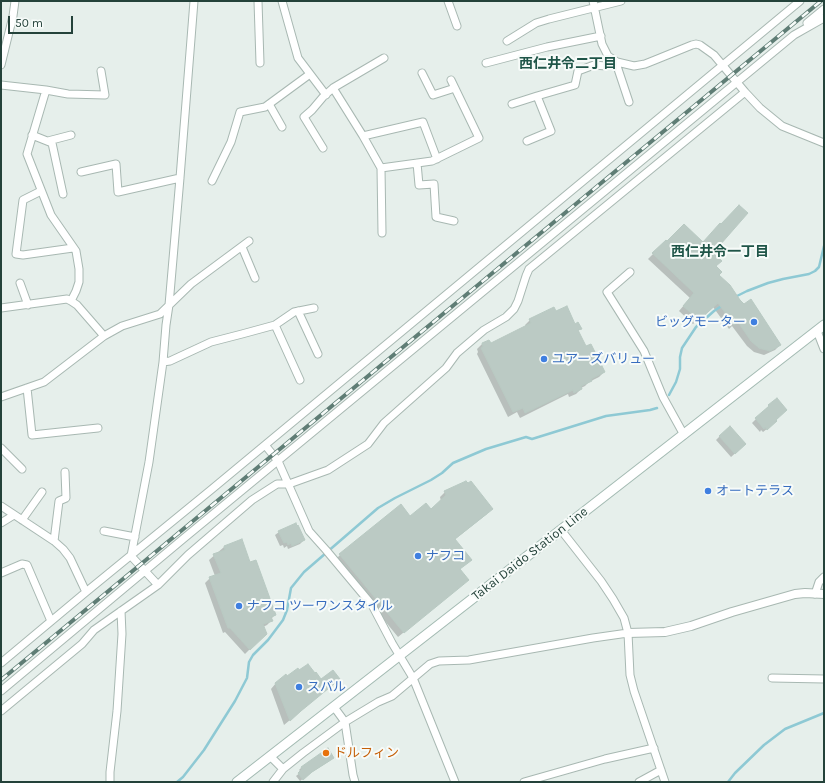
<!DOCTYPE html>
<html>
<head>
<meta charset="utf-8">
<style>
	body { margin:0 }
	#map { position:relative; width:825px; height:783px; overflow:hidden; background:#e6efeb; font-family:Karla,sans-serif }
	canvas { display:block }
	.frame { position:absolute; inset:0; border:2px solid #24423a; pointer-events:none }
	.scale { position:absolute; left:8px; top:16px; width:65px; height:18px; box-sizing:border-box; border:2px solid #24423a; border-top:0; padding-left:5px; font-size:12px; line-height:14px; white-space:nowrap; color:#24423a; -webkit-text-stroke:3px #f7fbf9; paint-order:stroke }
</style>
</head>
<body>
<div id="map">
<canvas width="825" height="783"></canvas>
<div class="frame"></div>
<div class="scale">50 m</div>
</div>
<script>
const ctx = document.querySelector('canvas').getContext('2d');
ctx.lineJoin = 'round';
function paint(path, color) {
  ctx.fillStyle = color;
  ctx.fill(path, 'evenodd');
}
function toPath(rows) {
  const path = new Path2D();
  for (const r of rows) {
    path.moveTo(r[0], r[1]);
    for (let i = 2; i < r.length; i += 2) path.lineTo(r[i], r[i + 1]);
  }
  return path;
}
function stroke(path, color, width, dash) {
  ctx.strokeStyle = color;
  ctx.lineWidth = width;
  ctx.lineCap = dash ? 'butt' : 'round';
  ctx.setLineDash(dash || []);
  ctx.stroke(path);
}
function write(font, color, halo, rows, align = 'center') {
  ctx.font = font + ' Karla,"Noto Sans JP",sans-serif';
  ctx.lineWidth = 4;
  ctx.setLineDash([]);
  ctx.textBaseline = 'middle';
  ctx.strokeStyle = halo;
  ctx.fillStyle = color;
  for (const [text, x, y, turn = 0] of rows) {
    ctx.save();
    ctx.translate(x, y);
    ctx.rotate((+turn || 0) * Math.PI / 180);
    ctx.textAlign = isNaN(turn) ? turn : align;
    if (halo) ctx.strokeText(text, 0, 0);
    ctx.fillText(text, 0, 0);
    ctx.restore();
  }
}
const shadow = toPath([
	[666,241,712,253,715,267,718,275,780,345,775,350,764,355,754,352,747,346,732,326,729,329,713,307,693,324,679,311,690,298,648,259],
	[556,313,580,328,578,331,586,348,604,372,599,377,589,382,585,386,581,388,581,389,576,394,569,397,568,394,520,418,517,412,508,417,477,354,478,352,477,349,482,344,489,341,491,344,526,327,525,325,530,320],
	[776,399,774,420,772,425,763,432,761,430,760,432,752,423],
	[720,436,741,448,731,457,716,440],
	[445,492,487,514,454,540,459,570,462,585,398,637,335,560,340,555,410,518,431,511,441,501,440,497],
	[279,532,304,540,300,544,288,549,287,546,284,548,283,545,280,546,275,535],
	[224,547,249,564,275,615,271,619,271,621,267,625,263,627,265,634,245,654,225,632,223,633,205,583,210,578,215,576,209,560],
	[299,672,315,674,321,680,339,679,284,725,271,689,276,683],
	[331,760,309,774,300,781,296,776,301,772,299,770,301,768]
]);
const stream = toPath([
	[735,297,747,291,768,283,783,279,809,274,815,271,819,267,824,246],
	[669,395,676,382,680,369,680,357,682,348,696,327,714,311,723,305],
	[177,782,183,777,204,750,235,701,247,678,249,662,253,655,268,640,283,620,287,610,291,588,304,572,378,508,395,498,431,480,442,473,453,463,486,449,526,437,532,439,606,416,650,410,657,408],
	[728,782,735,773,764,745,785,729,824,713]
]);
const building = toPath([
	[739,205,748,213,713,253,722,261,716,266,722,272,719,275,730,285,740,300,744,304,751,299,781,345,770,351,759,348,751,341,738,322,734,325,718,303,699,320,683,306,694,293,652,253,666,240,667,241,684,224,703,242,720,223,721,224,739,205],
	[567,306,575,324,578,322,582,329,578,330,586,346,591,344,605,372,591,379,592,381,581,386,582,389,574,393,573,390,525,413,523,408,513,412,481,348,483,347,482,343,489,340,491,343,531,323,529,319,554,307,556,311,567,306],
	[777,398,787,410,776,420,777,421,767,430,765,427,764,429,755,418,769,406,768,405,777,398],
	[730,426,746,444,735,454,719,436,730,426],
	[466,481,468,483,471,481,493,509,455,539,472,560,460,569,469,580,404,633,339,554,401,504,410,516,426,503,431,509,446,495,444,491,466,481],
	[296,523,297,526,298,525,305,540,292,546,291,543,288,545,287,542,284,543,278,531,296,523],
	[242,539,250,562,256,560,276,615,271,617,273,621,263,624,267,634,250,650,230,628,228,628,209,577,221,573,213,554,225,550,224,546,242,539],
	[308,664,315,673,316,672,321,679,333,670,340,679,301,711,290,721,275,683,286,674,287,676,298,668,299,670,308,664],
	[328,748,334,758,312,772,303,780,298,773,302,769,301,767,328,748]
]);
const minor = toPath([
	[258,1,260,63],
	[282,1,298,58,326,95],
	[448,1,457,26],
	[593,1,602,44,608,56,617,62,634,66,645,64,655,60,692,45,696,44,700,45,714,55,745,92],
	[807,23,824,9],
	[507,41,536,23,549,19,621,1],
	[486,63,547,47,601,36],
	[1,65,13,16,15,1],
	[422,73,433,95,455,88],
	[1,85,46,90],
	[333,88,384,58],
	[269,104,282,127],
	[512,104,537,96,575,85,578,71,594,65,606,66,617,62,617,66,629,102],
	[32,135,52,143,63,194],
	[363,136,381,168,382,233],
	[48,141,71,135],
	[527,141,551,131,537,96],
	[323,148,304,117,312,110,323,97,333,88,363,136,423,122,437,159],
	[417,163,419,185,434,184,436,217,454,221],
	[381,168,432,161,479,138,451,80],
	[81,172,116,164,118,192,180,178],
	[212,181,231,142,240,112,265,107,310,74],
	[41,191,23,200,16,254,23,255,73,248],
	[242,247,255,278],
	[630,272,607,292,644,351,663,397,684,435],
	[20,283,28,305],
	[71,301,76,291,79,282,79,269,76,251,51,215,27,154,46,90,68,94,105,95,101,71],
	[1,308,67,299,71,301,77,305,104,336],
	[298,311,318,354],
	[275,325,300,380],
	[817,331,824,349],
	[163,362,170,361,211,342,242,334,275,325,294,312,314,308],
	[27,388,32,435,98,428],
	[1,397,44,382,104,336,122,326,160,314,191,284,249,241],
	[265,445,278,461,309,531,326,550,372,605,392,643,413,678,455,782],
	[1,448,22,469],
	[1,506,54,541,63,549,70,558,86,592],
	[22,520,42,492],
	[1,523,14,515],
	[561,530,601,581,613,599,624,618,628,633,630,675,634,691,665,782],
	[104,531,135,537],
	[54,541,59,501,66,498,65,472],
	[131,556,149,462,163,362,166,325,169,305,180,178,194,1],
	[131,556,158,585],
	[1,573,22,564,27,565,51,621],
	[815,594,819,582,824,577],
	[1,663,86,592,212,489,800,1],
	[772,678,824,679],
	[1,691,183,539,794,35,824,18],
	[334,707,345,722,353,775,355,782],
	[1,711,82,644,94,630,158,585,188,555,252,500,277,484,289,484,328,470,368,444,384,423,446,368,457,353,484,330,506,317,514,309,518,301,526,276,529,269,745,92,760,108,782,126,824,143],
	[270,756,283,769],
	[110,782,110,772,117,711,122,634,121,611],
	[273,782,283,769,303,753,345,722,378,702,392,696,430,664,439,661,469,660,593,638,628,633],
	[524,782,605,759,654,748],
	[639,782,661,770]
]);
const tertiary = toPath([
	[628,633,665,632,691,626,732,612,795,594,805,593,824,594]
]);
const secondary = toPath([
	[237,782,824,325]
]);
const rail = toPath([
	[1,680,821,1]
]);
const markers = [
	[754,322,4,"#3f7fe0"],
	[544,359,4,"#3f7fe0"],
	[708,491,4,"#3f7fe0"],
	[418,556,4,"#3f7fe0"],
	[239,606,4,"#3f7fe0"],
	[299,687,4,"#3f7fe0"],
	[326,753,4,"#e8710a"]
];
const shopNames = [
	["ビッグモーター",746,322,"right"],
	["ユアーズバリュー",552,359],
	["オートテラス",716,491],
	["ナフコ",426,556],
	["ナフコ ツーワンスタイル",247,606],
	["スバル",307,687]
];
const streetNames = [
	["Takai Daido Station Line",530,554,-38]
];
const foodNames = [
	["ドルフィン",334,753]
];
const neighbourhoodNames = [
	["西仁井令二丁目",568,64],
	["西仁井令一丁目",720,252]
];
paint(shadow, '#0003');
stroke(stream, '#8ec9d4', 2.5);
paint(building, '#bbcac4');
stroke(building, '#b8c9c2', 1);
stroke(minor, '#a8b8b2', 9);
stroke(tertiary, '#a8b8b2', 10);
stroke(secondary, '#a4bbb3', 11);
stroke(minor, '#fff', 7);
stroke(tertiary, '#fff', 8);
stroke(secondary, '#fff', 9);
stroke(rail, '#5f7d75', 4);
stroke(rail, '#f7fbf9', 2.5, [8]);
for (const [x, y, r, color] of markers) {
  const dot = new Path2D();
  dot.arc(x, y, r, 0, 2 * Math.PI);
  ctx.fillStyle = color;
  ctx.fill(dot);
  stroke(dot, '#f7fbf9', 1.5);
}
write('13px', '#366cbe', '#f7fbf9', shopNames, 'left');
write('13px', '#24423a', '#f7fbf9', streetNames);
write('13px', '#c56008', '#f7fbf9', foodNames, 'left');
write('bold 14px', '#1f5548', '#f7fbf9', neighbourhoodNames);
</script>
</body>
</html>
